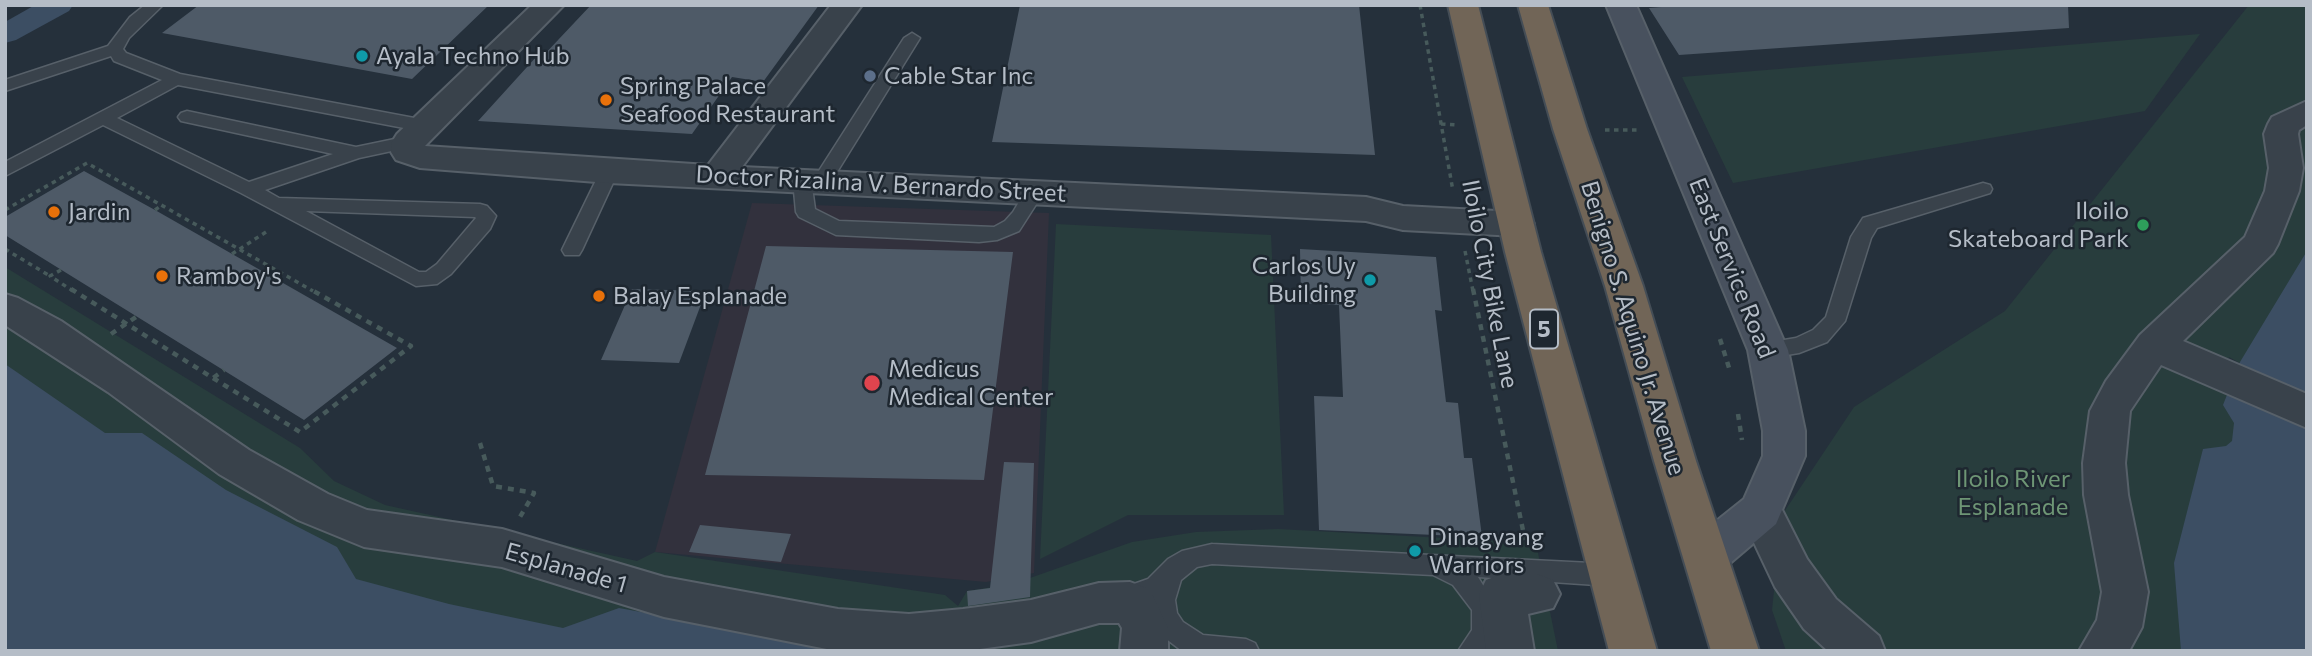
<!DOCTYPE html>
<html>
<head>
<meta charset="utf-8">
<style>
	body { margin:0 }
	#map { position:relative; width:2312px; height:656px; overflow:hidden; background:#25303b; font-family:Commissioner,sans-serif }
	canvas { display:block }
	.frame { position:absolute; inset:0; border:7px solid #b5bdc7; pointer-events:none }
</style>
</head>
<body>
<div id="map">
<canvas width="2312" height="656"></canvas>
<div class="frame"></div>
</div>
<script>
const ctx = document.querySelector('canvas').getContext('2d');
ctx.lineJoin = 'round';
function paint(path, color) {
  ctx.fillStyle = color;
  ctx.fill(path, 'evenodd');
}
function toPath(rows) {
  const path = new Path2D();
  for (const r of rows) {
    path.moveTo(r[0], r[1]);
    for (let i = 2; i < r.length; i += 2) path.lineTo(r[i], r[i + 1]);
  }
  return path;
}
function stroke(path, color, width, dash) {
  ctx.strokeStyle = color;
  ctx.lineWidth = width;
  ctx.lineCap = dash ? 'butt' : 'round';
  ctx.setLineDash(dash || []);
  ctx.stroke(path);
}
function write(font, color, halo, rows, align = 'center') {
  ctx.font = font + ' Commissioner,sans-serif';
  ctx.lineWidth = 5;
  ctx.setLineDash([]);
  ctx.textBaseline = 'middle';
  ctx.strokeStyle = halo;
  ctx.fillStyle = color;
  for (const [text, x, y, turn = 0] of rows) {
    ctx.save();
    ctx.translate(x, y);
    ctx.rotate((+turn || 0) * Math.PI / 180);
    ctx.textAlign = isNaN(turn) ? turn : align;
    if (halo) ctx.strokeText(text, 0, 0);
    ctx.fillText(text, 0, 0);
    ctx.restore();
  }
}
const medical = toPath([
	[752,203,1049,213,1034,573,986,582,655,552]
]);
const green = toPath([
	[2249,5,2307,5,2307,364,2259,374,2229,357,2216,389,2275,421,2261,651,1786,651,1772,610,1782,515,1854,407,2005,311],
	[2200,34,2145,111,1733,183,1682,77],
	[1056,224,1271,235,1284,515,1128,515,1040,559],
	[5,267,300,448,334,481,385,505,637,561,655,552,945,595,958,606,967,591,1013,584,1132,542,1196,532,1278,529,1536,543,1558,651,504,651,5,410]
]);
const water = toPath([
	[2307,251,2307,651,2181,651,2174,563,2203,449,2226,446,2232,441,2234,423,2223,405,2240,362],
	[5,364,105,433,142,433,226,490,337,547,356,579,449,604,563,628,619,608,827,646,832,651,5,651]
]);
const canal = toPath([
	[35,5,73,5,69,11,16,40,5,43,5,22,35,5]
]);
const building = toPath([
	[199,5,489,5,412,79,162,33],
	[591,5,819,5,763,82,732,77,692,134,478,121,537,56,542,57],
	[1020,5,1359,5,1375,155,992,142],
	[1686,5,2068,5,2069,28,1679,55,1649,8],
	[84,171,155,210,397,348,304,420,5,235,5,217],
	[766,246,1013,252,984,480,705,475],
	[1300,249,1436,257,1442,311,1435,310,1446,402,1458,403,1464,458,1472,458,1482,537,1319,530,1314,396,1343,397,1339,305,1301,303],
	[632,289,706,291,679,363,601,360],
	[1004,462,1034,463,1030,597,968,606,967,591,990,588],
	[700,525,791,534,781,562,689,552]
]);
const pathFar1 = toPath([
	[1420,5,1453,191],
	[1441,124,1458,125],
	[1605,130,1638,130],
	[5,210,87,163,313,291],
	[155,210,162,205],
	[5,249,50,276],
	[1465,251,1473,291],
	[232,254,269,230],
	[61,270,50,276,73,291]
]);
const path = toPath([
	[71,289,213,378,224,370],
	[1473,289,1525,540],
	[111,334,136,317],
	[1720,339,1730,371],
	[213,378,300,432,411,346,310,289],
	[1738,414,1742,440],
	[480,443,493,486,534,493,520,517]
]);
const lane = toPath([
	[145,5,163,5,129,38,123,49,126,53,180,74,425,120,434,126,425,132,178,85,117,118,249,182,333,154,181,121,178,117,181,113,187,111,356,147,409,136,415,138,418,142,415,146,359,158,265,190,279,198,480,204,487,206,496,216,490,229,451,274,437,284,416,286,241,193,103,125,5,176,5,162,162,80,114,61,111,56,5,91,5,80,108,46,130,17,145,5],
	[306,211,475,217,476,218,437,264,426,272,419,272,306,211],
	[912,33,920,38,829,185,815,185,813,181,815,177,904,38,912,33],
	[609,166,616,168,618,172,582,250,579,255,565,255,562,250,600,172,602,168,609,166],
	[802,174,809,176,811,180,815,209,839,221,994,227,1005,221,1013,212,1028,187,1035,186,1042,187,1044,192,1019,231,997,240,979,242,836,235,799,217,796,212,793,180,795,176,802,174],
	[1983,183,1990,185,1992,189,1990,193,1877,228,1871,238,1845,321,1827,342,1799,353,1768,358,1760,356,1757,350,1760,344,1796,338,1813,330,1826,317,1851,237,1863,218,1983,183],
	[1212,544,1611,564,1620,567,1623,575,1620,583,1611,586,1478,577,1497,608,1498,633,1487,651,1458,651,1472,630,1472,610,1453,585,1433,575,1212,564,1197,567,1181,580,1175,600,1177,613,1183,622,1203,635,1246,639,1255,643,1259,651,1182,651,1165,638,1152,616,1150,603,1123,610,1114,607,1111,599,1114,591,1148,579,1168,559,1182,551,1212,544]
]);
const street = toPath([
	[532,5,564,5,425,146,708,165,831,5,862,5,742,167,1366,197,1403,206,1516,212,1529,215,1534,224,1529,233,1516,236,1403,230,1366,221,609,183,420,168,396,160,391,152,392,142,397,134,532,5],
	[2307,101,2307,125,2299,130,2298,134,2303,168,2299,191,2278,244,2273,253,2183,341,2307,394,2307,428,2161,365,2130,411,2125,463,2128,495,2148,592,2142,627,2129,651,2079,651,2097,620,2102,592,2084,495,2083,463,2090,411,2106,381,2140,335,2245,237,2265,191,2269,168,2264,134,2268,124,2272,117,2307,101],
	[5,294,18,298,61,321,249,450,328,494,367,510,502,529,664,577,838,609,909,614,963,609,1031,600,1099,583,1130,582,1146,588,1153,596,1168,628,1168,651,1120,651,1122,628,1119,623,1099,623,1031,642,965,651,837,651,664,617,502,567,364,547,298,520,219,474,108,392,5,325,5,294],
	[1761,493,1776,498,1807,559,1836,599,1879,636,1885,651,1828,651,1804,629,1775,587,1739,511,1746,498,1761,493],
	[1502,574,1537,574,1553,580,1560,594,1553,608,1528,614,1534,651,1486,651,1479,594,1486,580,1502,574]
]);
const secondary = toPath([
	[1606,5,1636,5,1788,350,1805,431,1805,456,1776,524,1722,570,1706,575,1690,570,1684,556,1690,542,1744,499,1763,456,1763,431,1748,350,1606,5]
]);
const highway = toPath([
	[1448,5,1478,5,1541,252,1657,651,1609,651,1505,252,1448,5],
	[1518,5,1548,5,1587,129,1643,286,1696,461,1759,651,1711,651,1654,461,1605,286,1553,129,1518,5]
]);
const markers = [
	[362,56,7,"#0f9aa8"],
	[870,76,7,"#5c6f8a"],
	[606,100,7,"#e8710a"],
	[54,212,7,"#e8710a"],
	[2143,225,7,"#2e9e5b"],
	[162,276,7,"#e8710a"],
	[1370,280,7,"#0f9aa8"],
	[599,296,7,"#e8710a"],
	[872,383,9,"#e0444e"],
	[1415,551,7,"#0f9aa8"]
];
const shields = [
	[1544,329,28]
];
const shieldNames = [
	["5",1544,329]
];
const poiNames = [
	["Ayala Techno Hub",376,56],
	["Cable Star Inc",884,76],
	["Spring Palace",620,86],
	["Seafood Restaurant",620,114],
	["Iloilo",2129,211,"right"],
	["Skateboard Park",2129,239,"right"],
	["Jardin",68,212],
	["Carlos Uy",1356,266,"right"],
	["Building",1356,294,"right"],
	["Ramboy's",176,276],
	["Balay Esplanade",613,296],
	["Medicus",888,369],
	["Medical Center",888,397],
	["Dinagyang",1429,537],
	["Warriors",1429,565]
];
const streetNames = [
	["Doctor Rizalina V. Bernardo Street",881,184,3],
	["East Service Road",1732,268,68],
	["Iloilo City Bike Lane",1490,284,79],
	["Benigno S. Aquino Jr. Avenue",1633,328,73],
	["Esplanade 1",566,568,16]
];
const parkNames = [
	["Iloilo River",2013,479],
	["Esplanade",2013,507]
];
paint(medical, '#32313d');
paint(green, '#283d3d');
paint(water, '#3c4e63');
paint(canal, '#3c4e63');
paint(building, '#4e5a67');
stroke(lane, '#576069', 3);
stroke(street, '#576069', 4);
stroke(secondary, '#576069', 4);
stroke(highway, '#444d56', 4);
stroke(pathFar1, '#475a5b', 3.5, [4.5, 4.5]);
stroke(path, '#475a5b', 4.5, [6, 6]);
paint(lane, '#39424b');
paint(street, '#39424b');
paint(secondary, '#48515e');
paint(highway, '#716557');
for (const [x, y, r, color] of markers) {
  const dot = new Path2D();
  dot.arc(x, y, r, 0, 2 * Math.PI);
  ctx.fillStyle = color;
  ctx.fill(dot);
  stroke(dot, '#1e2730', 2.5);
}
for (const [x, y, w] of shields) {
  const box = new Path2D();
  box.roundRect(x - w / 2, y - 19.5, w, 39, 5);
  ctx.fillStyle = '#1e2730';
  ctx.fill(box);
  stroke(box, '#b5bdc7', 2);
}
write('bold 23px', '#b5bdc7', null, shieldNames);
write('24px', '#b5bdc7', '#1e2730', poiNames, 'left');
write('24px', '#b5bdc7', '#1e2730', streetNames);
write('24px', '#6e9675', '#1e2730', parkNames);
</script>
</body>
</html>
